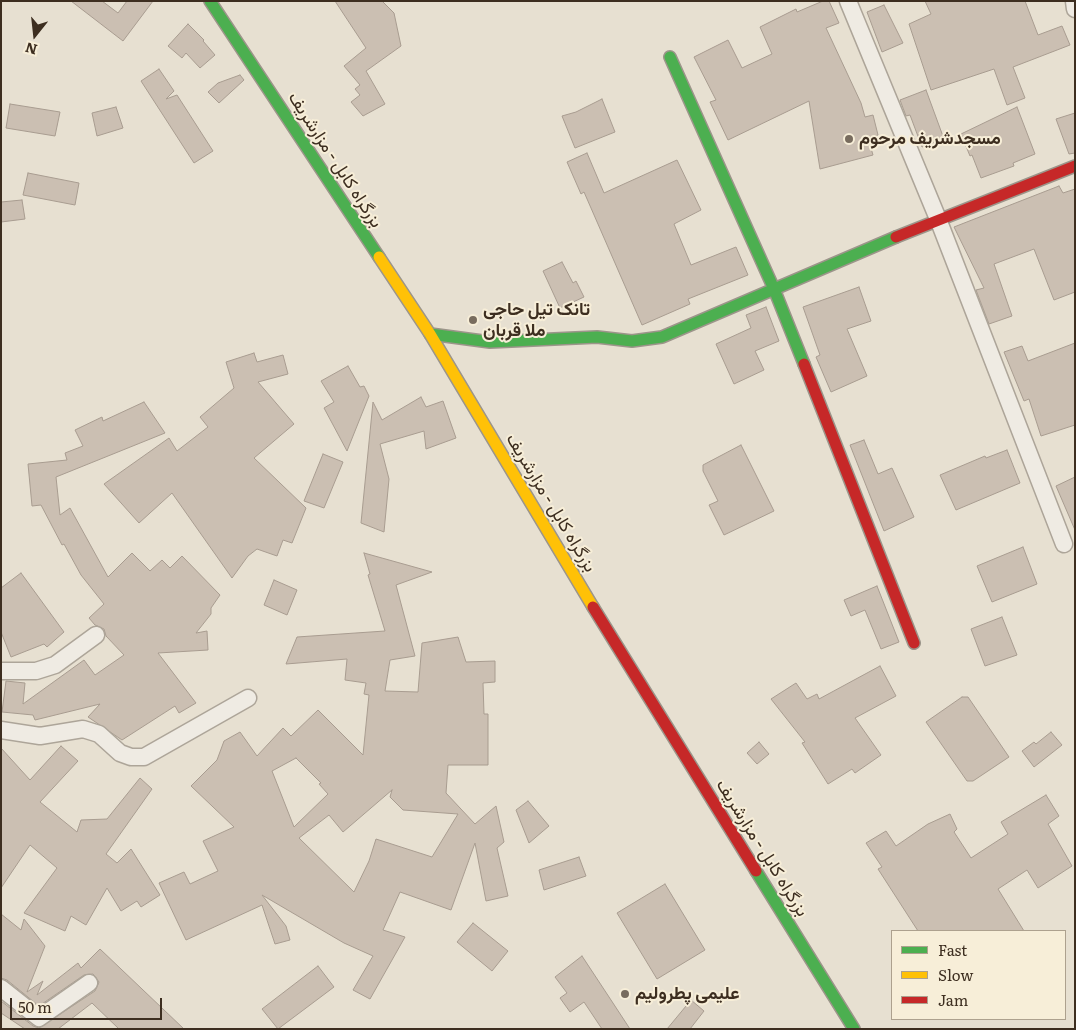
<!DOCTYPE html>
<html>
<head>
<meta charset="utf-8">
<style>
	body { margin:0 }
	#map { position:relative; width:1076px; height:1030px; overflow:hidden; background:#e7e0d1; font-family:Literata,serif }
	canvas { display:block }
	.frame { position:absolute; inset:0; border:2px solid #3d2e20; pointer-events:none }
	.legend { position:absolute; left:891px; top:930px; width:175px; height:90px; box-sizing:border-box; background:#f7eed8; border:1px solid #ada18e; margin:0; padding:6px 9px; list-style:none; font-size:15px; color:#3d2e20 }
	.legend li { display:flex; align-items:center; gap:10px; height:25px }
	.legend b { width:25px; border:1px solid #ada18e }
	.north { position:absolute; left:10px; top:10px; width:50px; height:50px; -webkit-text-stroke:4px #f7eed8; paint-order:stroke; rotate:196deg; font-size:14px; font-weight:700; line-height:20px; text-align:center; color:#3d2e20 }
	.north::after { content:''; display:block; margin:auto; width:18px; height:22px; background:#3d2e20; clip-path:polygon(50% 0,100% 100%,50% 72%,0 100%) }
	.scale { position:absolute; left:10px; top:998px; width:152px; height:22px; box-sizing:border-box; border:2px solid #3d2e20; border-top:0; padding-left:6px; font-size:15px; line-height:18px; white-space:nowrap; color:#3d2e20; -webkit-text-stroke:4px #f7eed8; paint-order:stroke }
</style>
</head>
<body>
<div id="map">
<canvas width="1076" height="1030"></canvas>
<div class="frame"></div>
<ul class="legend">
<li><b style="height:6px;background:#4caf50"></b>Fast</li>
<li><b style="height:6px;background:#ffc107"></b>Slow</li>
<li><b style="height:6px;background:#c62828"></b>Jam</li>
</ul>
<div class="north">N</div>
<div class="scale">50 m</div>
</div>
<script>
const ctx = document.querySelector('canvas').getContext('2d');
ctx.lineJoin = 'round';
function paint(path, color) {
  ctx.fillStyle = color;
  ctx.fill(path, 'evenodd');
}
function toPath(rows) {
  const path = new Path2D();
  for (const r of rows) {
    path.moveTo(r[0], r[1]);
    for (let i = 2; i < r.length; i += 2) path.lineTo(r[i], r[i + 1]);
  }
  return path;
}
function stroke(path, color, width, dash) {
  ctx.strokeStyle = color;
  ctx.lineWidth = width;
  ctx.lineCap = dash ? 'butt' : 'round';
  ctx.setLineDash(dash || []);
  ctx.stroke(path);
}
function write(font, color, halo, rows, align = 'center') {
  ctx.font = font + ' Literata,Vazirmatn,serif';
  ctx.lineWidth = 4;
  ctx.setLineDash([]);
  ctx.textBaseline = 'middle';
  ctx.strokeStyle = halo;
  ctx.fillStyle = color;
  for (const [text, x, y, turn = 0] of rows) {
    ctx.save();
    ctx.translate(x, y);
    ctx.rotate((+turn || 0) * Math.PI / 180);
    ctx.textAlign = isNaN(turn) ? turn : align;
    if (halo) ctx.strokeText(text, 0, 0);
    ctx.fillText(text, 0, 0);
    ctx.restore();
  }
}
const building = toPath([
	[71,1,102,1,118,13,127,1,153,1,123,41,71,1],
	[335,1,382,1,394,13,401,46,366,71,385,104,363,116,351,102,360,95,355,89,360,85,344,66,366,48,335,1],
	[823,1,829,1,839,23,826,28,861,103,865,117,873,115,878,135,868,138,873,155,820,169,809,101,728,140,710,102,716,100,694,57,728,40,742,68,772,54,760,27,796,9,797,12,823,1],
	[925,1,1025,1,1038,35,1062,26,1070,45,1013,67,1025,98,1007,105,994,69,931,90,909,24,931,14,925,1],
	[884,5,903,43,882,52,867,12,884,5],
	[188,24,204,40,203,41,215,55,200,68,186,53,182,58,168,46,188,24],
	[159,69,174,91,166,99,177,95,213,151,194,163,141,81,159,69],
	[240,75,244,80,219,103,208,92,218,83,240,75],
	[926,90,944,139,922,147,910,115,906,116,900,100,926,90],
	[602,99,615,132,575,148,562,116,576,112,602,99],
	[10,104,60,112,55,136,6,128,10,104],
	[116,107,123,128,97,136,92,113,116,107],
	[1017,107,1035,154,1013,163,1014,166,981,178,972,155,970,156,961,134,1017,107],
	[1075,113,1075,153,1069,154,1056,119,1075,113],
	[587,153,604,193,677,160,701,210,674,224,691,265,736,247,748,275,688,299,690,304,642,325,584,192,581,194,567,162,587,153],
	[28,173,79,183,75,205,23,195,28,173],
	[1059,186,1063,193,1075,189,1075,292,1054,300,1034,249,994,264,1012,316,989,324,976,290,984,288,954,227,1059,186],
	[22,200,25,219,1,222,1,202,22,200],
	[562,262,573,283,576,281,584,297,560,308,543,271,562,262],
	[859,287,871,321,847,329,867,376,831,392,816,357,820,355,803,307,859,287],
	[766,307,779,341,755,351,764,370,734,384,716,344,751,328,746,315,766,307],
	[1075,343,1075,425,1041,436,1029,399,1024,401,1004,352,1022,346,1028,361,1075,343],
	[254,353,257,362,283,355,288,374,258,382,294,424,254,458,306,508,292,543,283,540,277,556,257,549,248,556,232,578,172,493,139,523,104,484,169,438,177,451,208,427,200,417,234,388,226,362,254,353],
	[348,366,360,387,364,386,369,396,347,451,324,408,334,402,321,381,348,366],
	[421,397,426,407,443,401,456,438,426,449,424,431,380,444,389,479,384,532,361,523,373,402,382,420,421,397],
	[144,402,165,433,56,477,60,515,70,508,108,577,132,553,150,571,162,560,170,568,182,556,220,595,211,608,211,614,196,633,207,631,208,650,158,653,196,703,179,713,175,706,122,740,88,717,100,704,35,720,33,715,2,712,6,681,25,683,23,704,84,660,95,675,124,655,106,636,104,629,95,625,89,618,104,604,81,575,64,544,62,545,41,505,32,506,28,464,67,460,65,453,83,446,75,430,102,417,103,421,144,402],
	[864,440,878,474,892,468,914,517,884,531,850,445,864,440],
	[741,445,774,511,724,535,709,505,718,501,703,471,703,465,741,445],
	[1007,450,1020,483,956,510,940,475,985,456,986,458,1007,450],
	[323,454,343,462,324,508,304,501,323,454],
	[1075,477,1075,530,1056,486,1075,477],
	[1023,547,1037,584,992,602,977,566,1023,547],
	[364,553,432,572,396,585,415,656,390,660,385,691,418,692,422,643,458,637,466,662,495,661,495,682,483,683,484,714,488,714,488,765,448,765,446,793,475,824,496,806,504,842,497,848,508,896,486,901,475,843,451,910,400,892,383,930,405,937,370,999,353,990,373,956,344,943,262,895,286,926,290,940,275,944,262,905,186,940,159,883,184,872,190,884,218,871,203,841,234,827,191,786,217,760,224,741,240,732,257,756,283,728,291,736,318,710,363,755,369,695,364,694,366,683,345,680,347,659,286,664,297,637,385,631,368,575,370,574,364,553],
	[296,758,321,783,319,784,328,794,294,827,272,771,296,758],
	[392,790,390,797,403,810,458,814,432,857,376,839,369,861,354,892,299,838,329,815,343,832,392,790],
	[21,573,64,632,47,647,44,644,11,657,1,632,1,588,21,573],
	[274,580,297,590,287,615,264,605,274,580],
	[877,586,899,642,881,649,865,610,851,616,844,600,877,586],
	[1002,617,1017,655,985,666,971,629,1002,617],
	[880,666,896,696,855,718,881,755,855,773,852,769,828,784,802,743,805,742,771,699,796,683,807,699,817,694,819,699,880,666],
	[962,697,968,697,1009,757,973,781,967,781,926,722,962,697],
	[1051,732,1062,745,1034,767,1022,751,1034,742,1036,744,1051,732],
	[759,742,769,754,757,764,747,753,759,742],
	[61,746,78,761,40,802,77,832,81,820,107,819,140,778,152,789,106,854,117,863,131,849,160,895,141,907,137,901,121,911,107,888,86,925,71,916,65,931,24,913,57,868,30,845,1,888,1,748,30,780,61,746],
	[1046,795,1059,816,1048,824,1072,866,1038,888,1027,870,998,889,1024,931,918,931,878,869,882,867,866,843,886,831,896,846,928,824,950,814,957,829,954,832,971,858,1008,834,1001,822,1046,795],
	[528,801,549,826,529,843,516,810,528,801],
	[579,857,586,876,544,890,539,870,579,857],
	[665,884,705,950,657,979,617,913,665,884],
	[1,914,21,930,24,919,45,946,27,992,43,981,37,995,78,963,81,968,100,949,184,1029,119,1029,92,1003,58,1029,25,1029,1,1013,1,1001,33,1026,39,1028,95,991,99,982,93,974,84,975,39,1006,7,980,1,978,1,914],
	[473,923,508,951,492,971,457,942,473,923],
	[582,956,611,1000,630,1029,602,1029,584,1002,570,1012,560,998,567,993,555,977,582,956],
	[318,966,334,987,278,1029,262,1009,318,966],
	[691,1000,704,1011,690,1029,667,1029,691,1000]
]);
const street = toPath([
	[848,1,938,219,1064,544],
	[1074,1,1075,9],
	[1,671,36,671,55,665,96,635],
	[1,730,40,736,83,729,99,734,120,753,131,757,144,757,248,698],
	[1,988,39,1018,89,983]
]);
const fast = toPath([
	[210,1,379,257],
	[670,57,774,289,804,364],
	[430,334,490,342,597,337,632,341,662,337,896,237],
	[756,871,854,1029]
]);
const slow = toPath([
	[379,257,430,334,593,607]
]);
const jam = toPath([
	[896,237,1075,166],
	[804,364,914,643],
	[593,607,756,871]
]);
const markers = [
	[849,139,5,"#786c5e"],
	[473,320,5,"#786c5e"],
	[625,994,5,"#786c5e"]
];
const poiNames = [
	["مسجدشریف مرحوم",859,139],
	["تانک تیل حاجی",483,310],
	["ملا قربان",483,331],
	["علیمی پطرولیم",635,994]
];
const streetNames = [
	["بزرگراه کابل - مزارشریف",335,160,57],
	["بزرگراه کابل - مزارشریف",551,503,59],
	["بزرگراه کابل - مزارشریف",762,848,58]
];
paint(building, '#cbbfb2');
stroke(building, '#a89c90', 1);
stroke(street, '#ada599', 19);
stroke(fast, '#9c958a', 14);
stroke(slow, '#9c958a', 14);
stroke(jam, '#9c958a', 14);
stroke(street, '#efebe3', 16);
stroke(fast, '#4caf50', 11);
stroke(slow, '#ffc107', 11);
stroke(jam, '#c62828', 11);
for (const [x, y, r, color] of markers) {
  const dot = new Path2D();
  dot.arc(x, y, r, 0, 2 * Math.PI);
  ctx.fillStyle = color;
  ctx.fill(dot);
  stroke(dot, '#f7eed8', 2);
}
write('bold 18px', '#3d2e20', '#f7eed8', poiNames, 'left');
write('18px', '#3d2e20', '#f7eed8', streetNames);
</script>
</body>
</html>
